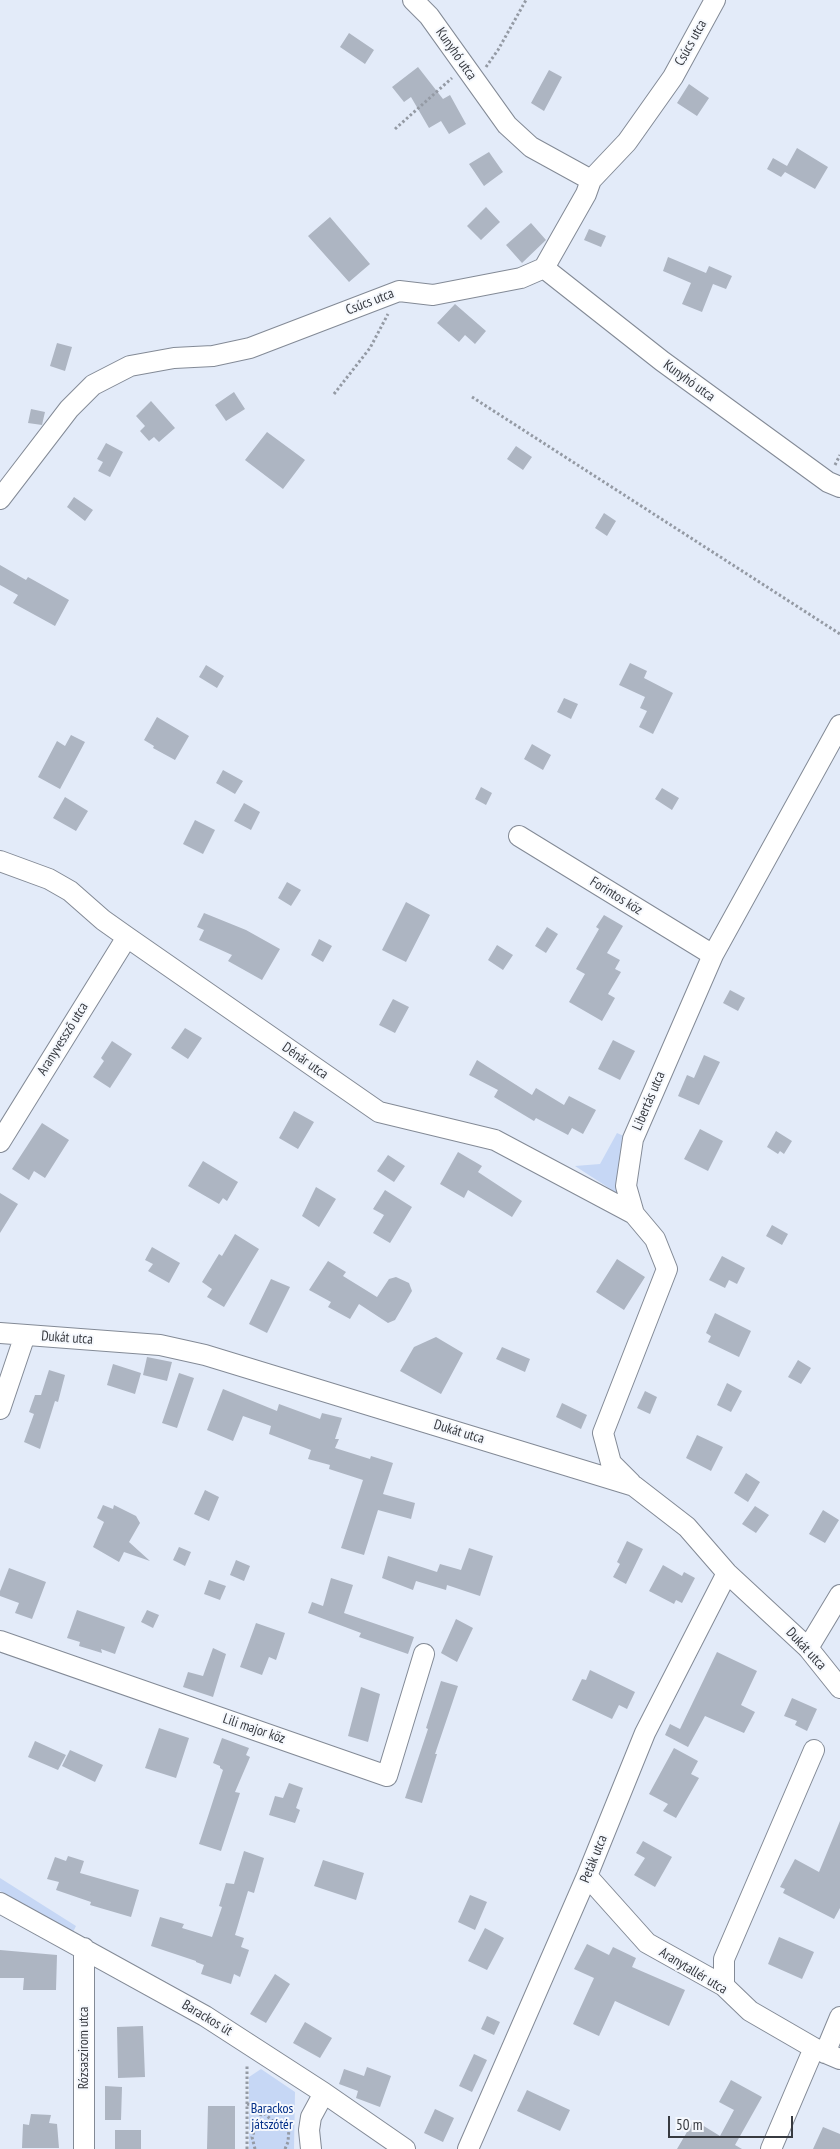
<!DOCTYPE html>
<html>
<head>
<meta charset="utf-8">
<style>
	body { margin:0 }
	#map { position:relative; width:840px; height:2149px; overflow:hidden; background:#e3ebf9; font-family:"PT Sans Narrow",sans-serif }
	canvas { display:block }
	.scale { position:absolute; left:668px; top:2116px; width:125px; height:22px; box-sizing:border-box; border:2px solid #373a40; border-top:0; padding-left:6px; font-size:15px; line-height:18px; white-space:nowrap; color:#373a40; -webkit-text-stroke:4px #f5f8fd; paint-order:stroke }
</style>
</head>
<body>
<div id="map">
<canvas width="840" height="2149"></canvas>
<div class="scale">50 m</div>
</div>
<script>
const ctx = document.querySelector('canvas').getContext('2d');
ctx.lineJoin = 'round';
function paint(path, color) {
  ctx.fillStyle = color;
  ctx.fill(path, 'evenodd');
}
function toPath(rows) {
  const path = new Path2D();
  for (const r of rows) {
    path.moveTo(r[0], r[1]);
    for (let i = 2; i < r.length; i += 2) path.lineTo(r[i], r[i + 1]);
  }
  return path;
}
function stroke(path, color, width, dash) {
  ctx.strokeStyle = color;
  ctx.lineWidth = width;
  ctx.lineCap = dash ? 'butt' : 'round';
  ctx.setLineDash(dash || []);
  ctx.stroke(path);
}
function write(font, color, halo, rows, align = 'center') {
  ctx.font = font + ' "PT Sans Narrow",sans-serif';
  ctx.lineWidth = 4;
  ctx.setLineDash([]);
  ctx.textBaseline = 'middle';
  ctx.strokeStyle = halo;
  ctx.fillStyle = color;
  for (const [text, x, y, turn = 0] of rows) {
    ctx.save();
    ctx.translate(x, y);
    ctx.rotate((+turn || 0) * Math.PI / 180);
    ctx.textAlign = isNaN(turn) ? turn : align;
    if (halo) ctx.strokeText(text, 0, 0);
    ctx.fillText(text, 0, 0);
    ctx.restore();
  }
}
const green = toPath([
	[617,1133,628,1138,626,1199,575,1166,600,1164],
	[0,1878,76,1926,73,1932,0,1891],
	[261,2069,295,2092,294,2149,249,2149,249,2077]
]);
const building = toPath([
	[349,33,374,50,365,64,340,47],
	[418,67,443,99,450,95,466,124,449,134,441,121,429,128,411,97,404,102,392,87],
	[549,70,562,77,544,111,531,103],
	[689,84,709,98,697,116,677,103],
	[797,148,828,167,815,189,785,172,781,177,767,169,773,158,787,166],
	[489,152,503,172,484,186,469,164],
	[486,207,500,222,481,240,467,226],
	[330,217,370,264,349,282,308,236],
	[531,223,546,240,522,263,506,245],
	[589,229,606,236,601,247,584,240],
	[668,257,706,273,709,266,732,276,726,289,713,284,702,312,682,304,691,283,663,271],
	[455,304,486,331,475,344,465,335,459,342,437,323],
	[57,343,72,347,65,371,50,366],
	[234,392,245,409,226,421,215,405],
	[151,401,175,428,159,442,154,437,149,441,140,431,145,426,136,416],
	[31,409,45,412,42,425,28,423],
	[267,432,305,460,283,489,245,460],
	[106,443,123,452,110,477,98,471,103,462,97,459],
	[516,446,532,457,523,470,507,459],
	[74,497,93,510,85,521,67,507],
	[604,513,616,521,607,536,595,528],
	[0,565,26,580,28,577,69,600,55,626,13,603,18,595,0,585],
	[630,663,647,671,644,678,673,693,653,734,639,727,647,711,640,708,645,697,619,685],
	[206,665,224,676,217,688,199,677],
	[564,698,578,704,571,719,557,712],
	[157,717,189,736,175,760,153,748,154,746,144,740],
	[71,735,85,742,60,789,38,777,57,741,65,746],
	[532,744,551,755,543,770,524,759],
	[223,770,243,781,235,794,216,783],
	[481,787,492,793,486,805,475,799],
	[662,788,679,798,672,810,655,799],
	[65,797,88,811,76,831,53,818],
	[244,803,260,812,251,830,234,821],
	[195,820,215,830,203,854,183,844],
	[287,882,301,890,291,906,278,898],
	[406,902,430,915,406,962,382,950],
	[204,913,246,930,280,949,262,980,228,961,232,955,199,940,204,930,197,927],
	[604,915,623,926,607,953,620,960,615,969,621,972,608,994,615,998,602,1021,569,1002,585,974,576,969,599,929,596,927],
	[547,927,558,934,546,953,535,946],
	[319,939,332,946,323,962,311,955],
	[497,945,513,955,503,970,488,960],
	[730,990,745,998,738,1011,723,1003],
	[393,999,409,1007,395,1033,379,1025],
	[185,1028,202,1038,188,1059,171,1048],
	[613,1040,635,1051,620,1080,598,1069],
	[112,1041,132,1054,110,1088,93,1077,104,1061,101,1058],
	[704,1055,720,1062,699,1105,678,1096,687,1075,694,1078],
	[477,1060,532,1095,536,1088,564,1105,569,1096,596,1110,583,1134,572,1128,568,1135,536,1118,534,1121,494,1097,498,1090,469,1075],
	[294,1111,314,1122,298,1149,279,1138],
	[42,1123,69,1140,45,1178,34,1171,29,1180,12,1169],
	[700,1129,723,1141,708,1171,684,1159],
	[776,1131,792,1141,784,1154,780,1151,778,1154,767,1147],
	[458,1152,482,1166,478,1172,522,1201,512,1217,468,1190,464,1198,440,1184],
	[388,1155,405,1166,394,1182,377,1171],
	[203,1161,238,1182,227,1201,223,1198,219,1204,188,1186],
	[316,1187,336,1199,319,1227,302,1216],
	[385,1190,412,1207,390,1243,373,1233,384,1215,373,1209],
	[0,1193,18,1204,0,1233],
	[772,1225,788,1234,782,1245,766,1236],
	[235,1234,259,1249,224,1307,207,1297,212,1289,202,1282,219,1254,222,1256],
	[152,1247,180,1263,169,1283,148,1271,153,1264,145,1260],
	[722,1256,745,1268,737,1284,729,1280,725,1288,709,1280],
	[617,1259,645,1277,624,1310,596,1292],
	[328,1261,346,1272,343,1276,377,1297,389,1279,396,1277,409,1283,412,1291,395,1320,388,1323,359,1304,350,1319,328,1307,331,1302,309,1290],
	[271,1279,290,1287,267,1333,249,1324],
	[715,1313,751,1331,739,1357,708,1342,711,1336,706,1333],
	[436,1337,463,1353,441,1394,400,1371,414,1347],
	[502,1347,530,1359,525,1372,496,1359],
	[147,1357,172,1362,167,1381,143,1375],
	[798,1360,811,1368,801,1384,788,1377],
	[113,1364,141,1373,135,1394,107,1385],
	[49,1370,65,1375,58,1402,55,1401,40,1449,24,1442,34,1414,29,1412,35,1395,41,1395],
	[179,1373,194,1378,177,1428,162,1423],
	[727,1383,742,1391,731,1412,717,1405],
	[223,1389,277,1411,279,1404,320,1419,322,1413,342,1418,335,1439,339,1439,335,1448,370,1459,371,1456,393,1463,383,1494,415,1503,411,1519,378,1510,364,1555,341,1548,363,1480,329,1469,330,1465,308,1459,311,1450,269,1434,271,1426,243,1416,233,1441,207,1430],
	[645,1391,657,1397,650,1414,637,1408],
	[562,1403,587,1415,581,1429,556,1417],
	[697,1435,723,1447,711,1471,686,1458],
	[746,1473,760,1482,748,1502,734,1493],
	[205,1490,219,1497,209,1521,194,1514],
	[103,1505,113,1509,114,1505,136,1516,140,1523,129,1542,150,1561,124,1552,119,1562,93,1547,104,1522,97,1518],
	[755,1506,769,1515,756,1533,742,1524],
	[823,1510,839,1520,825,1543,809,1534],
	[627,1541,643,1549,626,1584,613,1577,620,1564,617,1562],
	[179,1547,191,1552,185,1566,173,1560],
	[469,1548,493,1556,480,1596,447,1585,446,1590,416,1581,413,1590,382,1578,388,1556,437,1572,440,1564,461,1570],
	[236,1560,250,1566,244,1581,230,1575],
	[663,1565,682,1576,684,1572,695,1578,682,1603,676,1600,674,1604,649,1591],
	[9,1568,46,1582,32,1619,15,1613,19,1603,0,1596,0,1591],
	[331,1578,353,1585,344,1613,414,1637,408,1654,359,1637,361,1633,308,1613,312,1602,323,1606],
	[209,1580,226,1586,220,1600,204,1594],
	[77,1610,125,1627,115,1654,101,1649,102,1653,79,1646,80,1642,67,1638],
	[147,1610,159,1615,153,1628,141,1622],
	[456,1619,473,1628,457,1662,441,1653],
	[256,1623,285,1633,276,1660,269,1657,262,1675,240,1667],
	[213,1648,226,1654,213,1697,183,1687,188,1672,203,1676],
	[717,1652,757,1671,741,1705,755,1712,744,1733,705,1716,688,1747,665,1735,670,1724,680,1729],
	[590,1670,635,1692,627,1709,619,1705,612,1719,572,1700,582,1679,586,1680],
	[441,1681,458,1686,435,1754,437,1754,422,1803,405,1798,428,1729,426,1728],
	[361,1687,380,1694,368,1742,348,1736],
	[792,1698,817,1709,807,1731,795,1725,797,1721,784,1716],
	[159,1728,189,1738,176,1778,145,1768],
	[222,1738,249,1748,246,1755,250,1757,235,1792,240,1793,221,1851,199,1844,223,1770,220,1768,220,1766,213,1763],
	[35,1741,66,1755,58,1770,28,1757],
	[674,1748,698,1761,691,1774,699,1778,676,1818,663,1811,668,1804,649,1794],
	[70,1750,103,1765,95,1782,62,1766],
	[289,1783,303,1788,296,1808,300,1810,295,1823,269,1815,275,1796,283,1798],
	[840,1821,840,1908,834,1919,783,1893,785,1889,780,1887,795,1859,819,1872],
	[643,1841,672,1857,655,1887,634,1875,645,1858,636,1853],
	[244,1851,264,1858,254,1893,248,1891,235,1935,244,1938,241,1947,249,1950,240,1977,234,1974,231,1984,201,1974,204,1965,196,1962,196,1961,151,1946,160,1917,184,1924,182,1928,212,1937,222,1907,219,1906,226,1883,234,1884],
	[68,1856,84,1861,80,1873,139,1890,131,1917,90,1905,91,1902,56,1890,59,1882,47,1879,55,1857,66,1861],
	[323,1860,364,1873,356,1900,314,1886],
	[470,1895,487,1902,475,1930,458,1922],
	[485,1928,504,1938,487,1970,468,1961],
	[779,1937,814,1952,802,1979,768,1964],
	[587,1944,609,1955,613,1947,636,1958,632,1967,685,1990,669,2026,615,2001,599,2036,573,2024,594,1978,574,1969],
	[0,1950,57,1955,56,1990,23,1990,24,1978,0,1978],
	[275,1974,290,1984,266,2023,250,2014],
	[487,2016,500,2022,494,2035,481,2029],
	[305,2022,332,2038,320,2058,293,2043],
	[143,2026,145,2077,118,2078,117,2027],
	[474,2054,487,2060,472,2092,459,2086],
	[367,2067,391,2076,380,2107,356,2098,358,2091,339,2084,344,2069,364,2076],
	[731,2080,762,2097,735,2145,742,2149,677,2149,694,2120,720,2136,734,2110,719,2102],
	[105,2086,122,2087,121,2120,105,2120],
	[527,2090,570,2110,560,2131,517,2111],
	[208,2106,235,2106,235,2149,207,2149],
	[435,2109,454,2118,443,2142,424,2133],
	[31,2114,51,2115,49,2123,57,2124,59,2148,22,2148,23,2124,29,2125],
	[823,2127,840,2134,840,2149,813,2149],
	[115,2130,141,2130,141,2149,115,2149]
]);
const path = toPath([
	[486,67,498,50,526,0],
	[395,129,452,78],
	[334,394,370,348,388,314],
	[472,397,840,634],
	[835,465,840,455],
	[247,2104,256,2106,276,2124,293,2130],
	[247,2149,247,2065],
	[255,2149,252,2137,262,2111],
	[285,2149,288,2142,289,2129]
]);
const minor = toPath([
	[413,0,429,16,507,125,531,147,591,180],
	[544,268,662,361,828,482,840,487],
	[0,499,69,409,93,385,130,366,174,358,213,356,250,348,399,291,433,295,521,278,544,268,586,194,591,180,627,142,673,77,715,0],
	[519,836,713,955],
	[0,861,49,879,70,891,103,920,127,937,379,1112,495,1140,634,1214],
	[0,1142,127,937],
	[0,1333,160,1345,205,1355,634,1486,687,1527,727,1573,808,1648,840,1688],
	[0,1409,25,1335],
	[631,1483,611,1463,603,1433,667,1269,655,1239,634,1214,626,1186,633,1139,713,955,840,725],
	[0,1641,387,1776,424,1654],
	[808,1648,840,1595],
	[587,1876,647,1943,724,1986,750,2011,814,2048,840,2059],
	[0,1903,205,2016,324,2093,405,2149],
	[84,1948,84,2149],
	[724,1986,724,1959,814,1750],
	[825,2053,840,2017],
	[311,2149,309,2130,311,2117,324,2093],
	[468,2149,587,1876,645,1733,727,1573],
	[771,2149,814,2048]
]);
const streetNames = [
	["Csúcs utca",691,43,-61],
	["Kunyhó utca",456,54,55],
	["Csúcs utca",370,302,-21],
	["Kunyhó utca",689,381,36],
	["Forintos köz",616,896,32],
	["Aranyvessző utca",63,1039,-58],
	["Dénár utca",305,1061,35],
	["Libertás utca",649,1101,-67],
	["Dukát utca",67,1338,4],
	["Dukát utca",459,1432,17],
	["Dukát utca",806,1649,47],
	["Lili major köz",254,1729,19],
	["Peták utca",594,1859,-68],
	["Aranytallér utca",693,1971,31],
	["Barackos út",207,2018,31],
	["Rózsaszirom utca",84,2048,-90]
];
const parkNames = [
	["Barackos",272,2109],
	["játszótér",272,2125]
];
paint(green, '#c6d7f5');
paint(building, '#adb5c2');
stroke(minor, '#838a96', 22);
stroke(path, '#949aa4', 3, [2.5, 2.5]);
stroke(minor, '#fff', 20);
write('14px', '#373a40', '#f5f8fd', streetNames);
write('14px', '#043088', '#f5f8fd', parkNames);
</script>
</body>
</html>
